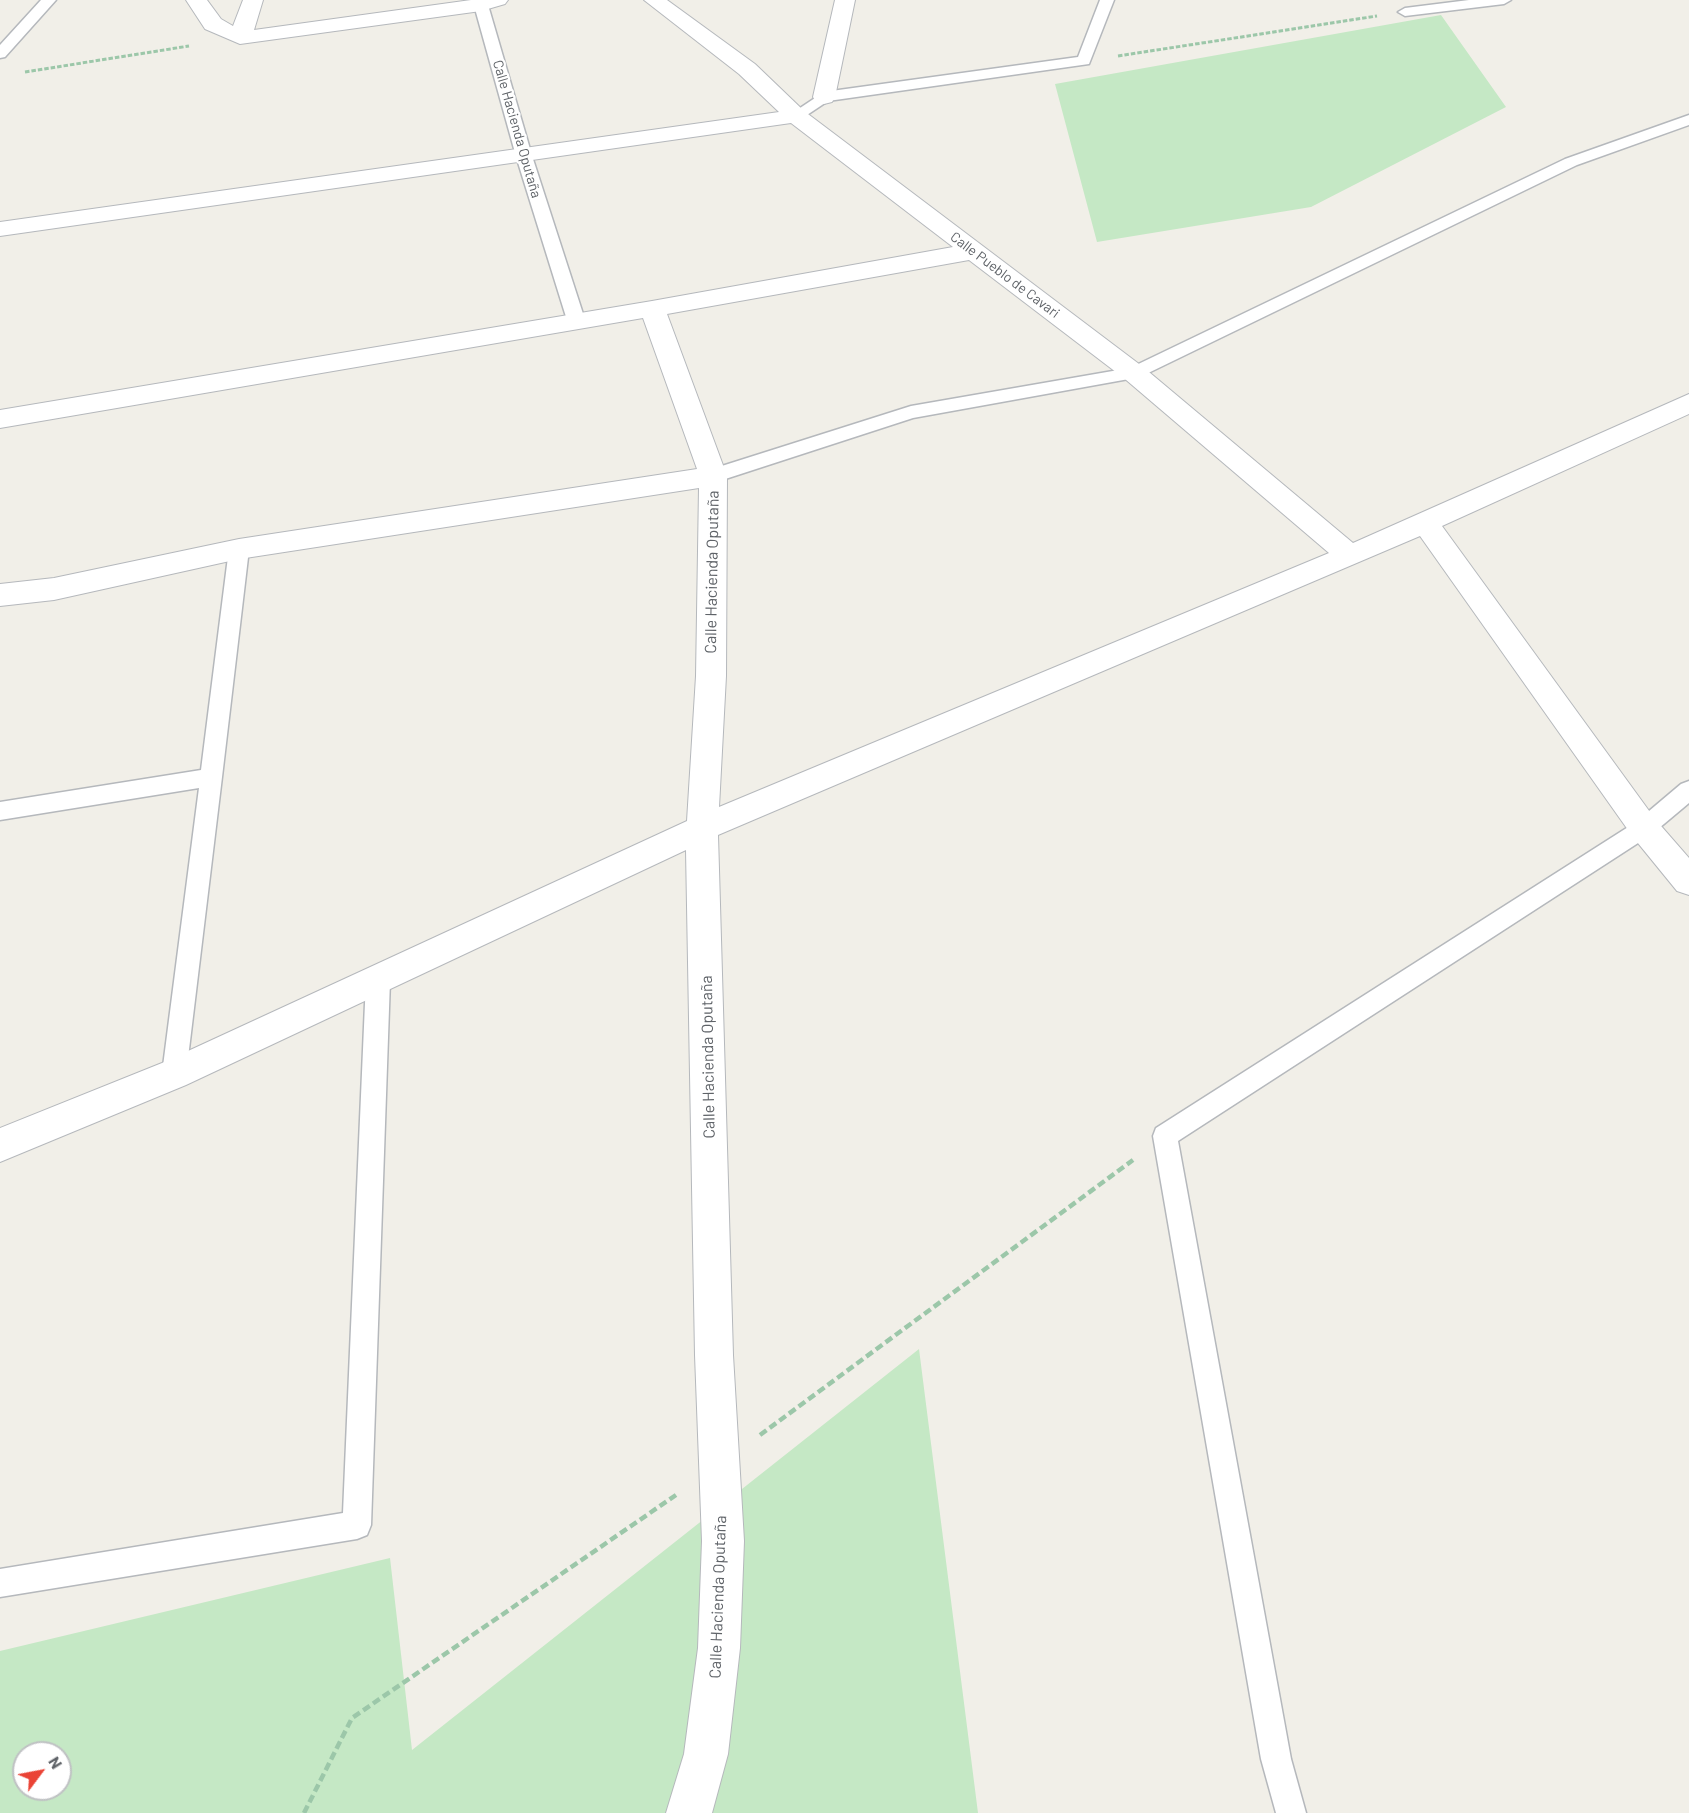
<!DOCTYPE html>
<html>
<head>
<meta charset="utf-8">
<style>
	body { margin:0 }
	#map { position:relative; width:1689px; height:1813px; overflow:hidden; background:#f1efe8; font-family:Barlow,sans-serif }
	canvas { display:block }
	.north { position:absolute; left:12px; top:1741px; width:60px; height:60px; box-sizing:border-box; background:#fff; border:2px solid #bfc1c3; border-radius:50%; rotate:58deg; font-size:16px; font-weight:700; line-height:24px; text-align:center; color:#5f6368 }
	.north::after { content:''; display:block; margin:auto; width:21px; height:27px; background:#ea4335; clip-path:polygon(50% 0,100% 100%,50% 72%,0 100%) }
</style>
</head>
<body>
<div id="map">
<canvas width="1689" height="1813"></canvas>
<div class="north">N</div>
</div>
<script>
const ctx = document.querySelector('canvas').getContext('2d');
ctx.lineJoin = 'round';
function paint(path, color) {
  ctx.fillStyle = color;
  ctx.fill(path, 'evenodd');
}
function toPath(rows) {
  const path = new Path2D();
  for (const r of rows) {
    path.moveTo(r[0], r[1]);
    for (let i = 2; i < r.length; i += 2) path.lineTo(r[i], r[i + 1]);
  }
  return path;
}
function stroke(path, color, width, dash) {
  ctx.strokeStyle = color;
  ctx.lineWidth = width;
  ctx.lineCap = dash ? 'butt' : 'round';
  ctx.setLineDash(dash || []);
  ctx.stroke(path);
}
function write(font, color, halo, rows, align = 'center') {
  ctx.font = font + ' Barlow,sans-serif';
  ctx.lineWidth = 4.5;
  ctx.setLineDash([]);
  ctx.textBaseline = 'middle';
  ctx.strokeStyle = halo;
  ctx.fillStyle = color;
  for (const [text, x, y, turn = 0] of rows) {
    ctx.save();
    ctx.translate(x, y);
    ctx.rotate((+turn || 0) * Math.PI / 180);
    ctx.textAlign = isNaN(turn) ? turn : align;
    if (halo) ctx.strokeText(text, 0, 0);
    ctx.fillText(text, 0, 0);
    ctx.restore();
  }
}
const green = toPath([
	[1441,15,1506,107,1311,207,1097,242,1055,84],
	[919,1349,978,1813,0,1813,0,1651,390,1558,412,1750],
	[24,1753,60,1753,60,1789,24,1789]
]);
const pathFar1 = toPath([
	[1118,56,1377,16],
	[25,72,189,46]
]);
const path = toPath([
	[760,1435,1133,1160],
	[304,1813,352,1718,676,1495]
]);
const lane = toPath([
	[41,0,56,0,5,57,0,58,0,45,41,0],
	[1100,0,1114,0,1089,64,828,101,801,119,796,121,788,116,824,92,1078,57,1100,0],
	[1469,0,1511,0,1504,4,1405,16,1398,12,1405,8,1469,0],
	[481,1,488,5,532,156,585,320,582,324,576,326,567,320,516,156,474,5,481,1],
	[1689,115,1689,125,1577,165,1140,377,913,418,713,483,706,481,704,476,706,471,911,406,1130,368,1565,159,1689,115],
	[239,542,246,544,249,549,222,777,186,1074,182,1082,174,1085,166,1082,162,1074,199,788,0,820,0,802,201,770,229,549,232,544,239,542],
	[1689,781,1689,803,1652,834,1178,1141,1291,1759,1306,1813,1276,1813,1261,1759,1153,1136,1156,1128,1636,822,1681,784,1689,781],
	[378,970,386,973,390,980,371,1525,367,1535,357,1539,0,1597,0,1569,343,1513,366,980,370,973,378,970]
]);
const street = toPath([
	[186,0,207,0,221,19,233,26,243,0,263,0,254,30,471,0,508,0,505,4,481,11,240,44,205,29,186,0],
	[644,0,667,0,755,64,804,111,1143,367,1353,543,1689,394,1689,414,1442,526,1655,819,1689,858,1689,895,1677,891,1633,837,1420,536,718,835,733,1355,744,1541,740,1648,728,1754,712,1813,666,1813,684,1754,698,1648,702,1541,695,1355,686,850,186,1085,0,1162,0,1128,162,1063,687,821,696,676,699,488,239,559,54,600,0,606,0,584,54,578,239,539,697,469,643,318,0,428,0,410,652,301,953,247,791,123,0,236,0,222,779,112,739,74,644,0],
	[969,260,1125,379,1329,553,719,807,726,676,727,476,667,314,969,260],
	[835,0,855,0,835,97,832,102,824,104,816,102,813,97,835,0]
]);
const farStreetnames = [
	["Calle Hacienda Oputaña",517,129,74],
	["Calle Pueblo de Cavari",1005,275,37]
];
const streetNames = [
	["Calle Hacienda Oputaña",712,572,-89],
	["Calle Hacienda Oputaña",708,1057,-91],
	["Calle Hacienda Oputaña",718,1597,-88]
];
paint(green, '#c5e8c5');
stroke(lane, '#b5b8bc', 3);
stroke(street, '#b5b8bc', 2);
stroke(pathFar1, '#9cc7a9', 3, [4.5, 2]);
stroke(path, '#9cc7a9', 4.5, [8, 4]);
paint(lane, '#fff');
paint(street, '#fff');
write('14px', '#5f6368', '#fff', farStreetnames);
write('16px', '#5f6368', '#fff', streetNames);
</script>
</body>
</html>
